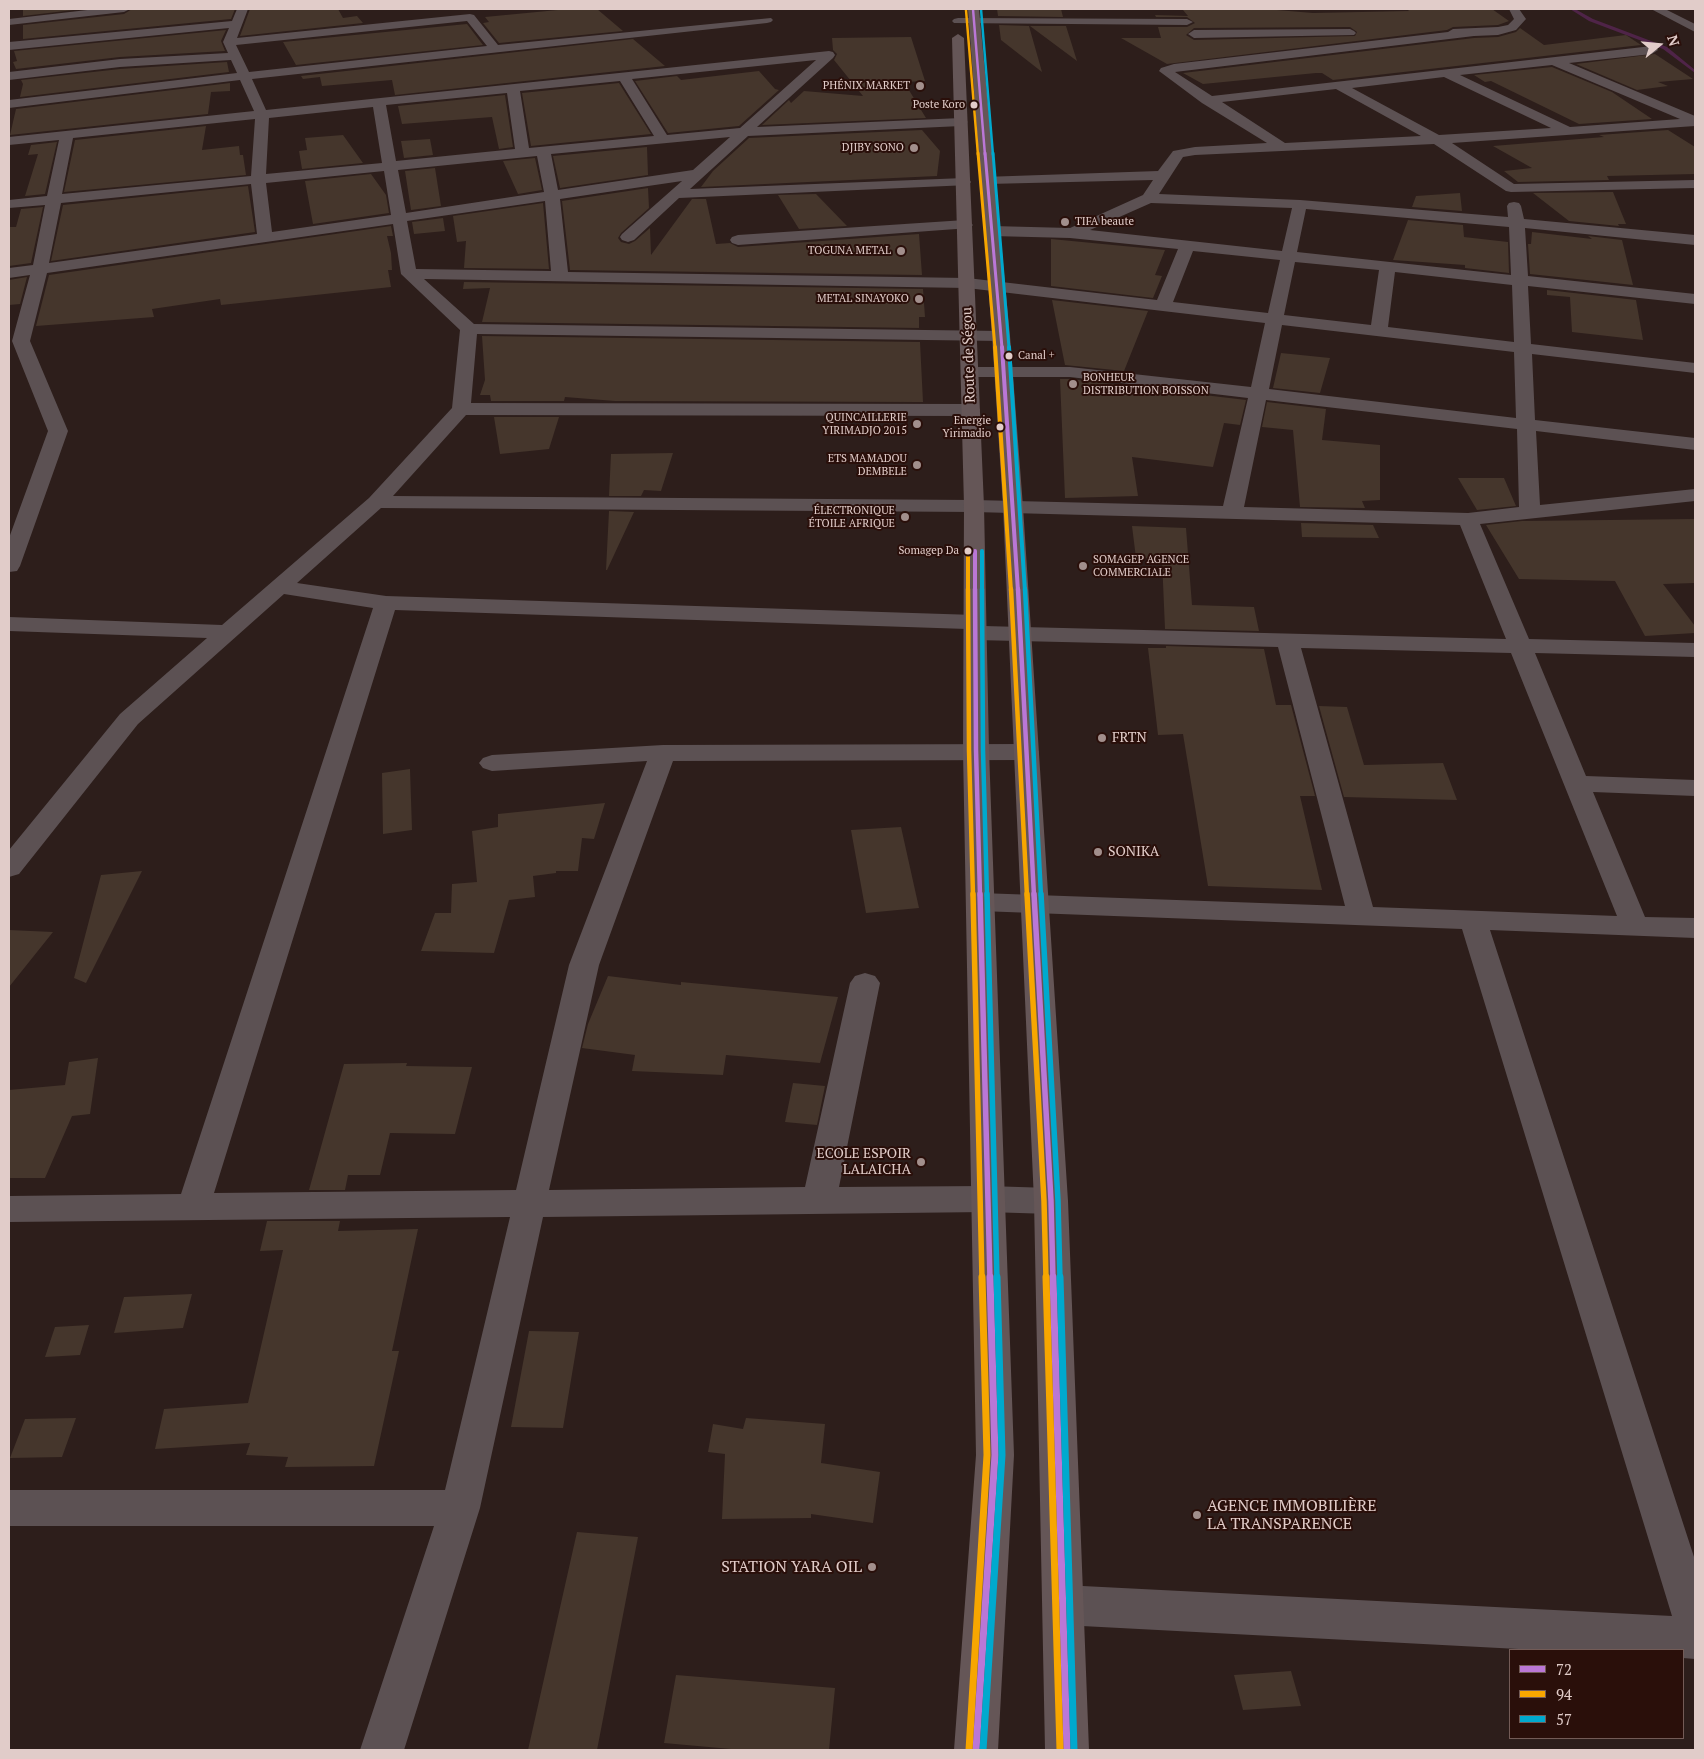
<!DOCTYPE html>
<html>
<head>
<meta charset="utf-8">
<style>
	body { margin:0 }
	#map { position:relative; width:1704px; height:1759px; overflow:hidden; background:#2d1e1b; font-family:"PT Serif",serif }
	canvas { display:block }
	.frame { position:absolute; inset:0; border:10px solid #e1ccc9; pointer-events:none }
	.legend { position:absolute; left:1509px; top:1649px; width:175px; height:90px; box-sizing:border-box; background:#2a0f0a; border:1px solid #735b56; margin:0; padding:6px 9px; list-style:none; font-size:15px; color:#e1ccc9 }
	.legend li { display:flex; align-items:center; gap:10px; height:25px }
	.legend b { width:25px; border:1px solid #735b56 }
	.north { position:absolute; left:1634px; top:20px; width:50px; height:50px; -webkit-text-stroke:4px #2a0f0a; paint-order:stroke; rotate:73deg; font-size:14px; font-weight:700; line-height:20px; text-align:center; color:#e1ccc9 }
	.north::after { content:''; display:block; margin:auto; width:18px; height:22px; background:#e1ccc9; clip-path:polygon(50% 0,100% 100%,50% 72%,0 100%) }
</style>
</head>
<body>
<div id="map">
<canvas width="1704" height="1759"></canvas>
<div class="frame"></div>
<ul class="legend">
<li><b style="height:6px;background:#ba77d6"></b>72</li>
<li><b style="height:6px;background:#f7a600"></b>94</li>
<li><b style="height:6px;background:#00a9ce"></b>57</li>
</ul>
<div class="north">N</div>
</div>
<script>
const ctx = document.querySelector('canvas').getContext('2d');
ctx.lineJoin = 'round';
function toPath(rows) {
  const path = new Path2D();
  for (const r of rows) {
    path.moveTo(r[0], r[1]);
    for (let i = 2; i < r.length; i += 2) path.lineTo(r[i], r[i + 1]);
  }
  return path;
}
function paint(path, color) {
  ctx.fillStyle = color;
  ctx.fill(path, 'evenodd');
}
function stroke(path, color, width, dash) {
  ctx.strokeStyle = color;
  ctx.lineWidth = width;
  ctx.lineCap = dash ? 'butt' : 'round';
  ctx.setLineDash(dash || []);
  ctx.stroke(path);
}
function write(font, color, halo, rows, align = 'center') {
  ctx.font = font + ' "PT Serif",serif';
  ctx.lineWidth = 4;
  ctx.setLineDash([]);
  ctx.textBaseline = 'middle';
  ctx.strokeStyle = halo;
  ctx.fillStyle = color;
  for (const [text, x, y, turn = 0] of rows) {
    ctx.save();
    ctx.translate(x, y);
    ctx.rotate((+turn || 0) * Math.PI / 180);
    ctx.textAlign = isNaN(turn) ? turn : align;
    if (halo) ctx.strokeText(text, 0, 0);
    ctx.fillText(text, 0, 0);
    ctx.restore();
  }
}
const stream = toPath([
	[1570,9,1575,9,1593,19,1667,47,1695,70,1695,73,1663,49,1589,21,1570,9]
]);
const building = toPath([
	[23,9,82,9,23,16],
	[132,9,235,9,231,19,23,39,23,25,124,14],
	[250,9,338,9,343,18,357,16,363,23,240,36],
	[568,9,597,9,623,31,499,43,483,23,489,22,485,17],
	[997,9,1061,9,1063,17,998,16],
	[1265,9,1313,13,1409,11,1407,9,1492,9,1509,21,1498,25,1453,27,1447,30,1167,64,1121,38,1161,38,1158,27,1187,27,1195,23,1187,17,1156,17,1155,15,1188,16,1183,10],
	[1350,27,1357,32,1355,36,1194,40,1186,35,1194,28],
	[467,24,483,45,296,65,283,42],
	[999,25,1029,26,1042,72,1001,40],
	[1030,26,1066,26,1077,61],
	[1520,28,1544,45,1626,35,1641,45,1333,80,1322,73,1316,73,1203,84,1183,73,1474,38,1498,37,1516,32],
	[226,30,221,41,225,51,120,57,16,69,13,62,17,61,14,51],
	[911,37,925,81,904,82,926,118,762,125,789,100,791,103,804,91,863,96,834,60,837,54,833,50,832,38],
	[633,39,665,66,395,95,392,80,322,86,320,77,303,79,301,76],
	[1655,54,1693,79,1658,82,1668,86,1637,90,1576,64],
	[227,62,229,72,20,97,23,84,21,80,120,69],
	[1552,67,1612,92,1652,119,1579,124,1491,81,1485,82,1474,75],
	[759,71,775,89,779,90,739,126,668,133,635,81,677,76,681,80],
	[230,83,230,91,211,92,208,114,10,135,16,109],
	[619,83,651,134,531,146,522,93],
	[505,95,513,147,499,149,492,117,402,124,398,106],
	[206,126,202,150,239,146,240,155,243,155,246,175,64,192,75,140],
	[922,130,940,151,937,176,701,187,713,171,749,138],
	[1668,130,1695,147,1695,174,1607,176,1609,180,1518,182,1504,171,1532,168,1493,146,1604,137,1599,135],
	[343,135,363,163,302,169,299,151,307,150,305,138],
	[430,139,433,155,404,158,401,141],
	[57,142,45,194,25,196,38,154,28,155,31,145],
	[647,147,648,175,560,188,553,156],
	[535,158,542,190,518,194,503,161],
	[435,168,441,206,411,210,405,171],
	[371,174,386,195,389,213,313,224,305,181],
	[248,186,255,232,51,261,63,205],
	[648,188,649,208,621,233,618,238,621,242,629,244,635,241,650,228,651,255,692,199,706,199,716,244,730,243,738,247,919,234,922,275,570,270,562,201],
	[1613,192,1626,224,1618,224,1619,226,1569,221,1533,193],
	[1460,193,1462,211,1412,207,1416,196],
	[816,194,847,226,799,229,778,195],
	[543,203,549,269,464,268,466,241,457,242,453,216],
	[43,207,31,263,9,266,9,227,16,227,21,209],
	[443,218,445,231,414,234,412,222],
	[1408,220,1463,225,1464,237,1508,242,1509,273,1465,268,1465,265,1393,260],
	[391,226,393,236,387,236,391,253,392,270,388,270,391,287,221,305,220,299,152,309,154,317,36,326,49,275],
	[1532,232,1592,239,1588,236,1622,240,1633,285,1530,274,1528,244,1531,244],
	[1051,239,1165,250,1155,275,1162,276,1153,298,1051,286],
	[27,277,20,304,9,305,9,280],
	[464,282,923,289,925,317,919,317,919,328,482,322,490,288,463,289],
	[1547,290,1636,300,1643,340,1572,332,1570,297,1547,295],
	[1052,300,1148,311,1124,371,1065,365],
	[482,336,920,342,923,402,615,401,565,397,564,401,491,401,490,395,480,395,485,380],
	[1281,353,1330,358,1320,393,1273,388],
	[1060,379,1070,379,1246,400,1240,425,1224,423,1213,467,1132,457,1138,496,1065,498],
	[1267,402,1326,409,1322,440,1380,445,1380,500,1362,501,1365,508,1300,507,1293,430,1262,427],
	[494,417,559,417,549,449,500,454],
	[673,453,661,491,644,490,641,496,609,496,611,454],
	[1458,478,1504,478,1516,506,1477,510],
	[609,511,634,512,607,570,606,570],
	[1695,519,1695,583,1663,584,1695,626,1695,633,1645,636,1615,581,1519,579,1486,525,1522,521],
	[1301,523,1373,525,1379,538,1302,537],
	[1132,526,1186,528,1192,605,1254,607,1259,631,1165,629,1162,559,1136,558],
	[1166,646,1264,649,1276,705,1291,705,1315,796,1300,796,1322,890,1208,886,1183,734,1158,735,1148,648,1166,648],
	[1319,706,1347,707,1364,765,1443,763,1457,800,1344,797],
	[410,769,412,830,383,834,382,773],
	[605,803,594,839,582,838,578,871,556,871,556,873,533,876,535,897,509,900,494,953,421,951,435,913,451,913,452,884,477,882,472,831,498,827,498,814],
	[901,827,919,908,866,913,851,830],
	[142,871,86,983,74,978,101,875],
	[9,930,53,932,9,987],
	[608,976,681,985,681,982,838,997,820,1063,726,1055,723,1075,632,1071,635,1055,582,1048,588,1024],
	[98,1058,90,1114,72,1116,45,1178,9,1178,9,1090,65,1085,69,1062],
	[407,1063,406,1066,472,1067,455,1134,390,1133,380,1175,348,1175,345,1190,309,1190,344,1064],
	[793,1083,825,1086,817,1125,785,1122],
	[267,1221,340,1221,338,1231,418,1229,392,1351,399,1351,374,1466,285,1467,288,1457,246,1455,250,1443,155,1449,164,1409,248,1403,283,1250,260,1251],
	[192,1294,183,1328,114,1333,124,1297],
	[89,1325,80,1355,45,1357,55,1327],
	[529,1331,579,1332,563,1428,511,1427],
	[76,1418,62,1457,10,1458,25,1419],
	[746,1418,825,1424,821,1463,880,1472,873,1523,811,1514,811,1518,722,1519,725,1454,708,1452,713,1424,743,1429],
	[577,1532,638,1537,597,1750,528,1750],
	[1291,1671,1301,1706,1243,1710,1234,1675],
	[676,1675,835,1688,829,1750,742,1750,664,1743]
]);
const minor = toPath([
	[96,9,130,9,124,12,9,25,9,19,96,9],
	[237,9,248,9,237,38,470,14,474,15,498,45,771,18,773,20,771,22,767,23,252,79,266,110,829,51,833,52,835,55,833,58,757,127,961,118,968,122,961,126,748,136,690,189,964,178,969,179,971,182,969,185,679,198,634,240,628,242,622,240,620,237,622,234,682,181,560,199,568,272,967,278,1157,300,1178,249,1070,238,992,236,987,234,984,231,987,228,992,226,1070,228,1143,195,1153,180,988,184,983,183,981,180,983,177,1158,171,1173,151,1195,147,1267,143,1202,103,1159,71,1161,68,1174,64,1448,32,1453,29,1498,27,1508,25,1514,19,1509,9,1519,9,1526,19,1516,30,1498,35,1474,36,1175,72,1212,96,1652,46,1656,47,1658,50,1652,54,1569,63,1695,116,1695,126,1452,143,1514,184,1695,180,1695,188,1511,192,1506,191,1434,144,1195,155,1183,157,1159,194,1300,200,1508,217,1507,206,1509,203,1514,202,1519,203,1521,206,1524,219,1695,235,1695,245,1525,228,1528,276,1695,294,1695,304,1528,286,1531,344,1695,363,1695,373,1532,354,1535,420,1695,438,1695,450,1536,431,1540,505,1695,489,1695,501,1480,524,1529,639,1695,643,1695,657,1535,653,1586,776,1695,780,1695,796,1593,792,1645,917,1695,918,1695,938,1490,930,1695,1560,1695,1659,1683,1658,1683,1650,1537,1650,1063,1625,1049,1619,1043,1605,1049,1591,1063,1585,1672,1616,1462,929,980,911,970,909,966,902,970,895,980,893,1345,906,1278,647,975,640,967,638,964,633,967,629,395,610,214,1193,516,1190,569,965,647,761,492,771,483,768,479,763,483,758,492,755,663,745,1026,744,1035,747,1039,752,1035,757,1026,760,673,761,599,965,549,1190,805,1187,850,983,855,976,865,973,875,976,880,983,839,1187,987,1186,1051,1188,1063,1192,1068,1201,1063,1210,1051,1214,987,1212,543,1217,480,1508,404,1750,360,1750,434,1526,9,1526,9,1490,445,1490,510,1217,9,1222,9,1196,181,1194,373,608,284,594,138,724,19,874,9,877,9,850,120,714,207,638,9,631,9,617,222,625,369,498,452,408,460,330,401,274,393,224,47,273,30,341,68,431,20,566,17,571,9,572,9,538,48,431,12,341,30,275,9,278,9,268,33,265,45,205,9,208,9,200,47,196,59,140,9,145,9,137,254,111,240,80,9,108,9,100,237,73,231,60,120,67,9,80,9,72,120,59,228,53,223,42,229,28,9,50,9,42,232,21,237,9],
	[467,21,487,46,249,72,236,45,467,21],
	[816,60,740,128,667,135,632,79,816,60],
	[1552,65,1680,119,1570,127,1460,75,1552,65],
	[1444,77,1551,128,1439,135,1352,88,1444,77],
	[620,81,654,136,529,148,520,91,620,81],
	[1336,89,1421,136,1285,143,1222,102,1336,89],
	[507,93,515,149,396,161,386,105,507,93],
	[373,107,382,163,266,174,269,118,373,107],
	[255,119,251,176,62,194,73,138,255,119],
	[730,137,693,170,558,190,551,154,730,137],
	[537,156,544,192,406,213,398,170,537,156],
	[384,171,391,215,272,232,266,183,384,171],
	[251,184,257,234,49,263,61,203,251,184],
	[545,201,551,271,416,269,407,221,545,201],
	[1151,203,1292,208,1282,251,1090,230,1151,203],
	[1306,209,1509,227,1511,275,1297,252,1306,209],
	[1193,251,1280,260,1268,313,1173,302,1193,251],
	[1295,262,1379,270,1371,325,1284,315,1295,262],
	[1395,272,1512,285,1514,342,1388,327,1395,272],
	[424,279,967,288,1265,323,1251,387,1070,367,970,367,964,368,961,372,964,376,970,377,1070,377,1248,398,1223,506,974,500,393,496,466,415,971,416,978,414,980,410,978,406,971,404,471,403,477,334,1001,341,1007,340,1010,336,1007,332,1001,331,474,324,424,279],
	[1282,325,1514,352,1516,418,1269,389,1282,325],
	[1266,400,1517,429,1519,507,1468,513,1244,507,1266,400],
	[381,508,974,512,1460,525,1506,639,983,626,986,622,983,617,975,615,386,596,297,583,381,508],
	[1301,648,1511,653,1617,916,1373,907,1301,648],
	[1651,9,1665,9,1695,24,1695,32,1651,9],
	[958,18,1187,19,1193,22,1187,25,954,23,952,21,954,19,958,18],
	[1350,29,1354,31,1356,33,1354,35,1194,38,1188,34,1194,30,1350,29],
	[965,220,970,222,973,225,970,228,738,245,732,243,730,240,732,237,738,235,965,220]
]);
const highway = toPath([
	[968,9,979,9,1010,336,1023,507,1068,1201,1089,1750,1045,1750,1034,1201,1003,507,992,336,968,9],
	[958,34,964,38,984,506,989,750,1014,1455,998,1750,954,1750,976,1455,963,750,964,506,952,38,958,34]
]);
const bus1Far5 = toPath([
	[973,9,985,155]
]);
const bus1Far4 = toPath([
	[985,153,1002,348]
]);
const bus1Far3 = toPath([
	[1002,347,1018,591],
	[975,551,975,591]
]);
const bus1Far2 = toPath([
	[975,589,976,750,980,896],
	[1018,589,1034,896]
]);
const bus1Far1 = toPath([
	[980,894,990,1279],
	[1034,894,1051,1201,1053,1279]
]);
const bus1 = toPath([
	[1053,1277,1067,1750],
	[976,1750,995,1455,990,1277]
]);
const bus2Far5 = toPath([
	[966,10,978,155]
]);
const bus2Far4 = toPath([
	[978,153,995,348]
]);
const bus2Far3 = toPath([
	[995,347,1011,591],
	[968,551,968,591]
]);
const bus2Far2 = toPath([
	[968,589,969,750,973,896],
	[1011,589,1027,896]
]);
const bus2Far1 = toPath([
	[973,894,982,1279],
	[1027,894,1044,1201,1046,1279]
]);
const bus2 = toPath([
	[1046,1277,1060,1750],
	[969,1750,987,1455,982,1277]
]);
const bus3Far5 = toPath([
	[981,9,993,155]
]);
const bus3Far4 = toPath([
	[993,153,1009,348]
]);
const bus3Far3 = toPath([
	[1009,347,1025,591],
	[982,551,982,591]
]);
const bus3Far2 = toPath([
	[982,589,983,750,987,896],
	[1025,589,1041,896]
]);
const bus3Far1 = toPath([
	[987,894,997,1279],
	[1041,894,1058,1201,1060,1279]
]);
const bus3 = toPath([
	[1060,1277,1074,1750],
	[983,1750,1002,1455,997,1277]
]);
const markers = [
	[920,86,5,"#a28f8c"],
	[974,105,4.5,"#e1ccc9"],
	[914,148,5,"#a28f8c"],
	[1065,222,5,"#a28f8c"],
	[901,251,5,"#a28f8c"],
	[919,299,5,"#a28f8c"],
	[1009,356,4.5,"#e1ccc9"],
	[1073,384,5,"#a28f8c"],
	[917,424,5,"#a28f8c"],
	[1000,427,4.5,"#e1ccc9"],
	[917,465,5,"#a28f8c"],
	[905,517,5,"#a28f8c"],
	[968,551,4.5,"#e1ccc9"],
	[1083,566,5,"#a28f8c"],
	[1102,738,5,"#a28f8c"],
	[1098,852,5,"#a28f8c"],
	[921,1162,5,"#a28f8c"],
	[1197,1515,5,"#a28f8c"],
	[872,1567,5,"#a28f8c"]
];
const farPoinames = [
	["PHÉNIX MARKET",910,86],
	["DJIBY SONO",904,148],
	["TIFA beaute",1075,222,"left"],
	["TOGUNA METAL",891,251],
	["METAL SINAYOKO",909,299],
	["BONHEUR",1083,378,"left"],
	["DISTRIBUTION BOISSON",1083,391,"left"],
	["QUINCAILLERIE",907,418],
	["YIRIMADJO 2015",907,431],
	["ETS MAMADOU",907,459],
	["DEMBELE",907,472],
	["ÉLECTRONIQUE",895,511],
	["ÉTOILE AFRIQUE",895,524],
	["SOMAGEP AGENCE",1093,560,"left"],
	["COMMERCIALE",1093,573,"left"]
];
const farBusnames = [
	["Poste Koro",965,105],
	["Canal +",1018,356,"left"],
	["Energie",991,421],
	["Yirimadio",991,434],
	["Somagep Da",959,551]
];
const streetNames = [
	["Route de Ségou",969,355,-92]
];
const poiNames = [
	["FRTN",1112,738],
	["SONIKA",1108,852],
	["ECOLE ESPOIR",911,1154,"right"],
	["LALAICHA",911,1170,"right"]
];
const nearPoinames = [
	["AGENCE IMMOBILIÈRE",1207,1506],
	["LA TRANSPARENCE",1207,1524],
	["STATION YARA OIL",862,1567,"right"]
];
paint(stream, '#4f2448');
paint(building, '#45362c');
paint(minor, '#5c5153');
paint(highway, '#655657');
stroke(bus1Far5, '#ba77d6', 2.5);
stroke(bus1Far4, '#ba77d6', 3);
stroke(bus1Far3, '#ba77d6', 4);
stroke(bus1Far2, '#ba77d6', 4.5);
stroke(bus1Far1, '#ba77d6', 5.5);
stroke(bus1, '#ba77d6', 7);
stroke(bus2Far5, '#f7a600', 2.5);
stroke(bus2Far4, '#f7a600', 3);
stroke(bus2Far3, '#f7a600', 4);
stroke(bus2Far2, '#f7a600', 4.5);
stroke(bus2Far1, '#f7a600', 5.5);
stroke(bus2, '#f7a600', 7);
stroke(bus3Far5, '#00a9ce', 2.5);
stroke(bus3Far4, '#00a9ce', 3);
stroke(bus3Far3, '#00a9ce', 4);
stroke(bus3Far2, '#00a9ce', 4.5);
stroke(bus3Far1, '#00a9ce', 5.5);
stroke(bus3, '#00a9ce', 7);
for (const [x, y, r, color] of markers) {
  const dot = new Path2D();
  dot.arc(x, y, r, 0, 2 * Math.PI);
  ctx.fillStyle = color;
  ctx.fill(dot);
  stroke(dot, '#2a0f0a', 2);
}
write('11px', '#e1ccc9', '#2a0f0a', farPoinames, 'right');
write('11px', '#e1ccc9', '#2a0f0a', farBusnames, 'right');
write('14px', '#e1ccc9', '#2a0f0a', streetNames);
write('14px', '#e1ccc9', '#2a0f0a', poiNames, 'left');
write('16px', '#e1ccc9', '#2a0f0a', nearPoinames, 'left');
</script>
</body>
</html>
